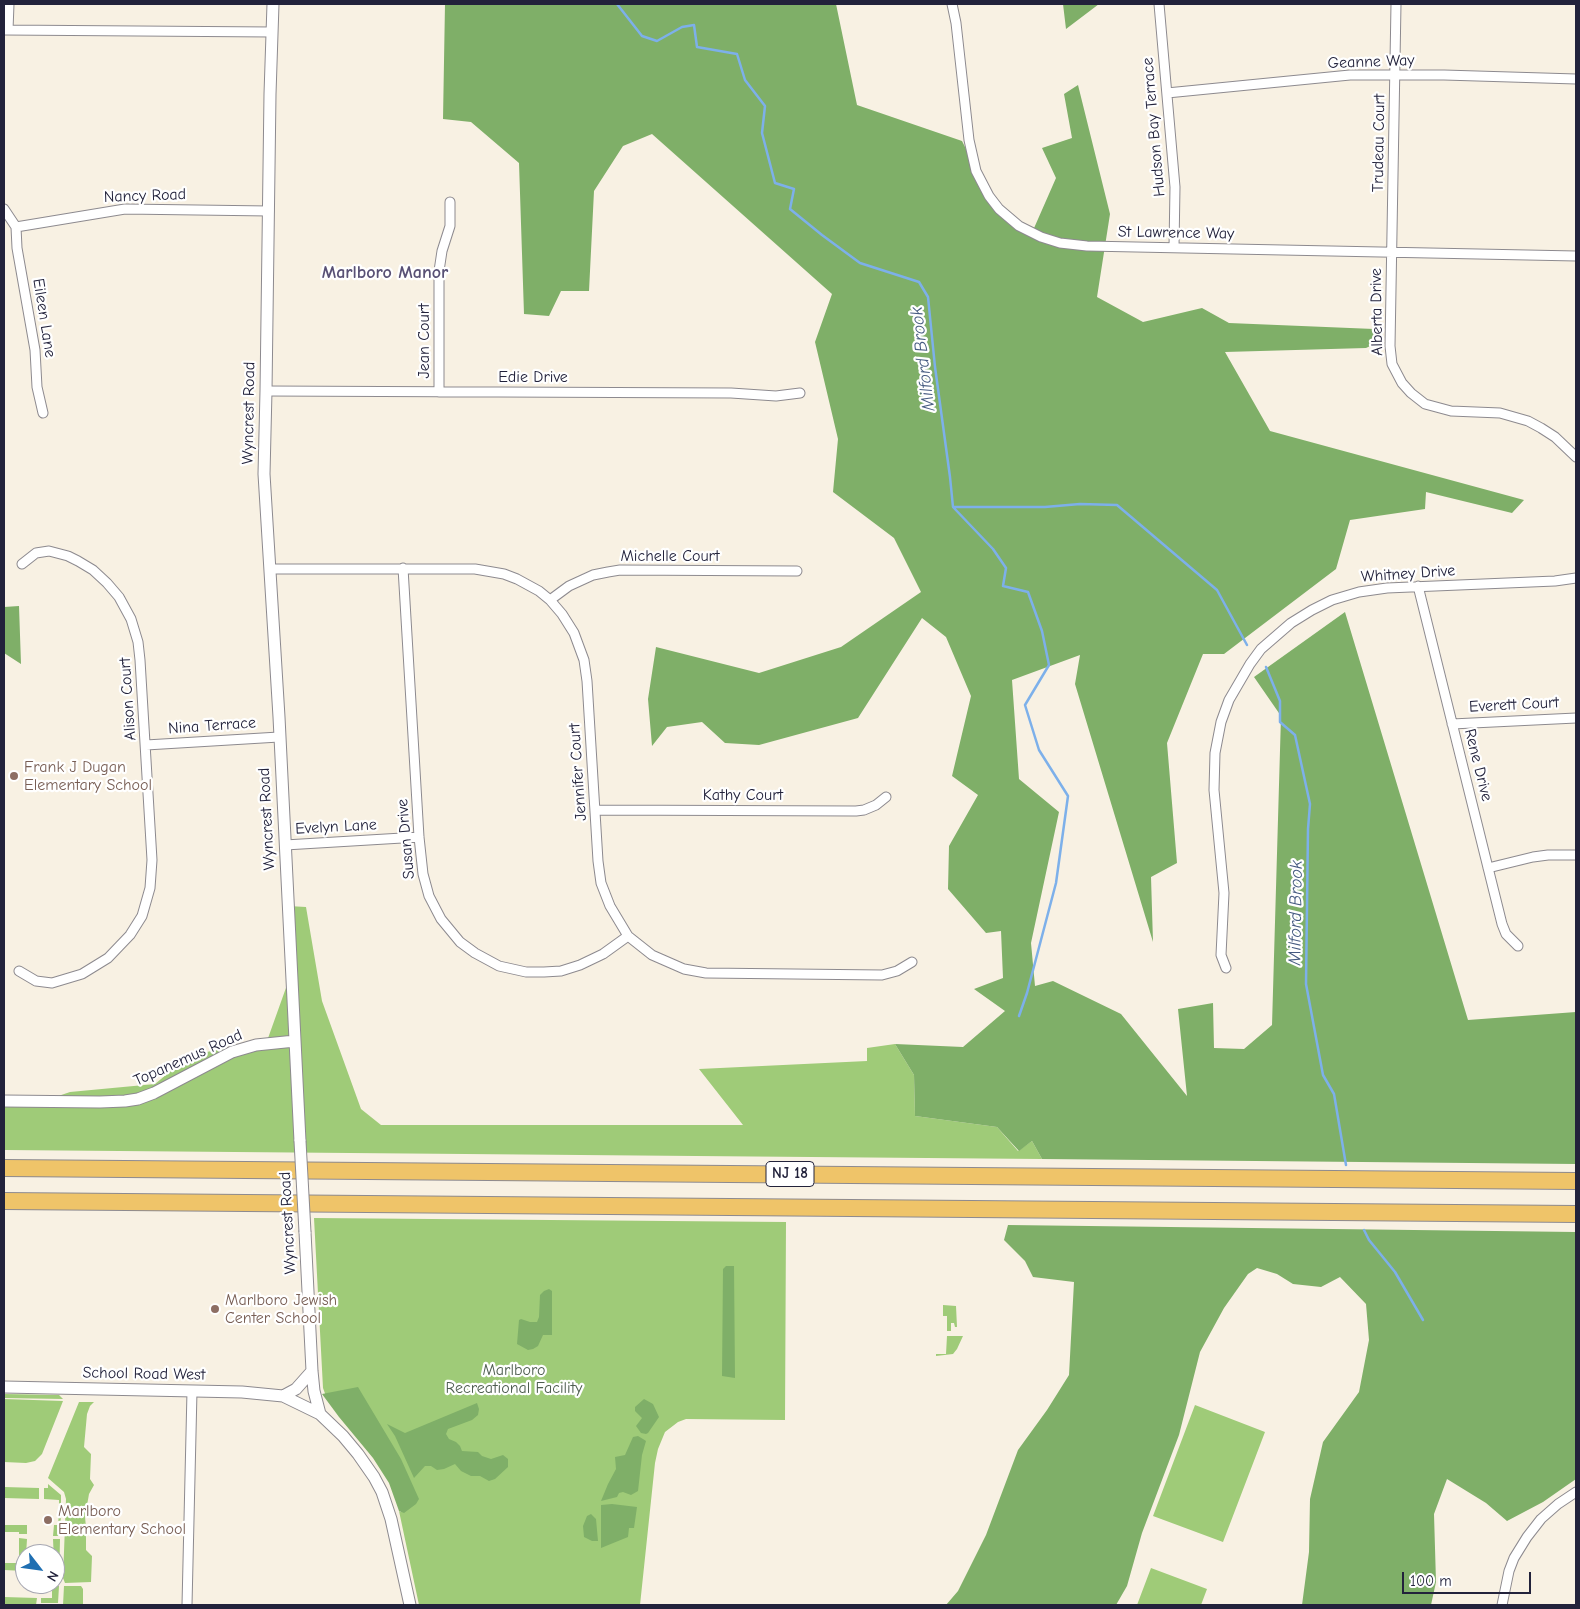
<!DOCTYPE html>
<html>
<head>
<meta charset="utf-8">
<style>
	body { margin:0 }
	#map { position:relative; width:1580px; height:1609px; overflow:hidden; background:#f8f1e3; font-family:"Comic Neue",sans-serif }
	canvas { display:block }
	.frame { position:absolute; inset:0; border:5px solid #22223b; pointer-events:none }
	.north { position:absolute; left:15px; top:1544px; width:50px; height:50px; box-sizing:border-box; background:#fff; border:1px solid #a7a7b1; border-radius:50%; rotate:120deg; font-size:14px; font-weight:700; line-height:20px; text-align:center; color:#22223b }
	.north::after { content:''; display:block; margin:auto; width:18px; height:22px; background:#1f6fb2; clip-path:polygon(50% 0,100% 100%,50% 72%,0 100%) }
	.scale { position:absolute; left:1402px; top:1572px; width:129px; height:22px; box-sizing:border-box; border:2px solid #22223b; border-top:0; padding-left:6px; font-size:15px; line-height:18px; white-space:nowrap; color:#22223b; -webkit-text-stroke:4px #fff; paint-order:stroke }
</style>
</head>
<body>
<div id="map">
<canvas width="1580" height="1609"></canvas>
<div class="frame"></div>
<div class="north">N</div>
<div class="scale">100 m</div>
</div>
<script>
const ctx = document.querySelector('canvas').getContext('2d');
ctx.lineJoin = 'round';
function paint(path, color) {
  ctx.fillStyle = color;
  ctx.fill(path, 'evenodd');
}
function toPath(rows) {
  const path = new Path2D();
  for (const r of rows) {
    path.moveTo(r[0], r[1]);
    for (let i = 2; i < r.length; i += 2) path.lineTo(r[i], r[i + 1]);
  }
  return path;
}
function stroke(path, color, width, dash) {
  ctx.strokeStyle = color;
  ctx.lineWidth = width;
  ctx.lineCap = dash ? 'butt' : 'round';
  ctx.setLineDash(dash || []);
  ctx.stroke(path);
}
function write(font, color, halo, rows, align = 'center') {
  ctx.font = font + ' "Comic Neue",sans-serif';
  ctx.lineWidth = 4.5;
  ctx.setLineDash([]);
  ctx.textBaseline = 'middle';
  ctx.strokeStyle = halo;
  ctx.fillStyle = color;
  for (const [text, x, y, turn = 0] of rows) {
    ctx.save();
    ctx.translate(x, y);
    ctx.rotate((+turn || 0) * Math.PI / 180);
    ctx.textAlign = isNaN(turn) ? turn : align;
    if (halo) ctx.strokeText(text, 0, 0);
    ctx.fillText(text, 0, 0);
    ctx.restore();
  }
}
const green = toPath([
	[288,906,306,907,322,1001,361,1109,381,1125,743,1125,699,1069,867,1061,867,1048,895,1044,914,1075,915,1116,997,1127,1018,1151,1032,1141,1042,1159,4,1150,4,1106,29,1106,70,1092,155,1084,190,1055,267,1041,292,971],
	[314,1218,786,1222,785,1420,686,1419,678,1422,665,1432,658,1449,655,1463,640,1605,419,1605,399,1511,401,1512,399,1501,378,1460,327,1399,323,1388],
	[943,1305,956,1306,957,1327,955,1327,954,1323,951,1323,951,1331,947,1331,947,1316,943,1316],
	[947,1336,963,1336,957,1349,953,1354,936,1356,936,1354,946,1354],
	[4,1394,59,1395,63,1399,4,1398],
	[4,1399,63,1401,42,1454,35,1461,26,1463,4,1462],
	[79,1402,94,1402,90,1406,87,1414,84,1447,91,1454,90,1479,94,1485,89,1494,85,1517,86,1527,86,1550,92,1556,91,1582,65,1583,63,1578,66,1499,64,1492,48,1478],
	[1195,1405,1265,1432,1223,1542,1153,1516],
	[48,1484,61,1495,61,1512,59,1512,59,1500,44,1499,44,1488,48,1488],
	[4,1487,39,1488,39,1499,4,1498],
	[59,1513,61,1513,60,1536,53,1536,54,1525,58,1525],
	[4,1525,27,1525,27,1534,19,1534,19,1532,4,1532],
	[19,1538,27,1539,25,1571,4,1570,4,1563,19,1563],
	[53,1539,60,1539,59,1583,55,1583],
	[1151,1568,1207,1589,1201,1605,1137,1605],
	[52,1586,59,1586,58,1603,41,1603,41,1598,52,1598],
	[64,1586,81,1586,83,1589,83,1605,63,1605],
	[4,1597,37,1598,36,1605,4,1605]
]);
const forest = toPath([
	[445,4,836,4,857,105,962,141,997,211,1031,235,1056,178,1042,148,1072,138,1064,94,1078,85,1110,214,1097,297,1143,322,1202,308,1229,323,1374,329,1381,341,1366,348,1225,352,1270,431,1524,500,1512,513,1426,492,1425,509,1350,520,1336,569,1224,654,1203,654,1167,743,1177,863,1151,877,1153,942,1075,684,1080,655,1012,680,1019,779,1059,812,1031,943,1035,986,1053,981,1121,1014,1187,1096,1178,1009,1213,1003,1214,1048,1244,1049,1272,1025,1281,716,1254,677,1345,612,1468,1020,1576,1012,1576,1164,1042,1159,1032,1141,1019,1151,997,1127,915,1116,914,1075,895,1044,963,1047,1005,1011,974,989,1003,978,1001,931,986,933,948,889,949,846,978,795,952,776,971,696,946,637,922,618,858,718,759,745,725,743,702,722,667,727,652,746,648,699,656,647,759,673,841,647,921,592,894,538,833,492,838,439,815,342,832,294,652,134,623,146,594,191,589,291,561,291,549,316,524,314,519,163,471,122,443,119],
	[1063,4,1099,4,1066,29],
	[19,606,21,664,4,653,4,607],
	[1008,1225,1576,1232,1576,1479,1543,1502,1507,1521,1486,1503,1447,1479,1434,1514,1436,1582,1431,1605,1302,1605,1309,1552,1310,1499,1323,1442,1359,1392,1369,1340,1366,1304,1340,1277,1321,1287,1293,1284,1277,1274,1257,1268,1248,1274,1224,1308,1200,1352,1179,1435,1142,1533,1127,1586,1116,1605,946,1605,958,1591,986,1535,1018,1450,1047,1410,1069,1375,1074,1282,1033,1277,1025,1261,1004,1240],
	[726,1266,734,1266,735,1378,722,1376,723,1269],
	[549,1289,552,1291,552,1335,543,1335,538,1346,533,1349,528,1350,517,1344,519,1320,521,1319,530,1322,537,1322,539,1317,540,1295,544,1291],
	[358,1387,401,1459,419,1499,416,1504,404,1513,399,1511,389,1483,373,1458,339,1417,322,1394],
	[644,1399,653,1404,659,1417,648,1433,646,1434,641,1433,636,1426,642,1418,635,1411,635,1407],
	[477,1403,479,1409,478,1415,472,1420,448,1429,446,1434,449,1439,456,1442,460,1446,462,1451,478,1452,482,1456,491,1459,503,1455,508,1459,508,1467,495,1479,489,1481,480,1476,471,1476,461,1471,455,1464,444,1469,437,1470,431,1466,425,1466,414,1478,395,1436,387,1424,405,1433],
	[638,1436,643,1439,646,1441,642,1455,638,1491,631,1495,623,1492,619,1493,617,1497,601,1501,608,1484,616,1469,615,1457,625,1455,633,1437],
	[612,1504,637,1507,634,1528,629,1528,628,1537,601,1548,601,1505],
	[591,1514,596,1519,598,1541,592,1541,584,1537,583,1526,587,1516]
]);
const stream = toPath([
	[617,4,642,36,657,41,682,27,694,25,697,47,737,54,745,80,765,106,762,133,775,183,794,189,790,209,822,235,860,263,919,282,928,297,935,367,950,477,953,507,1045,507,1080,504,1117,505,1217,590,1247,645],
	[953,507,993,549,1006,568,1003,586,1028,592,1042,631,1049,665,1025,705,1039,750,1068,796,1056,883,1027,993,1019,1016],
	[1266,667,1280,701,1280,722,1295,735,1310,804,1308,829,1306,984,1323,1075,1334,1094,1346,1165],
	[1364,1230,1369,1240,1395,1272,1423,1320]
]);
const minor = toPath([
	[952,4,956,23,969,140,976,171,989,196,999,209,1019,226,1041,237,1060,243,1087,246,1576,256],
	[1159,4,1175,187,1174,247],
	[1396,4,1390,346,1392,364,1402,383,1411,393,1425,404,1451,411,1500,413,1528,421,1541,428,1555,437,1576,457],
	[4,30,272,32],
	[8,30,9,4],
	[1167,93,1350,75,1444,75,1576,79],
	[4,209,16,227,125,209,269,211],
	[16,227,17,248,35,350,37,387,43,413],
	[266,391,731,393,776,396,800,393],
	[439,392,439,271,442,251,450,226,450,202],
	[403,568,419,837,423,874,429,896,441,919,460,942,475,953,499,966,526,972,544,972,561,971,580,965,603,954,628,936],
	[270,569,475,569,504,574,517,579,539,591,550,600,562,614,574,633,584,660,587,681,598,861,601,883,610,906,628,936,652,955,684,969,706,973,882,975,897,971,912,962],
	[1418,586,1502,924,1506,934,1518,946],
	[550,600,569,586,593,575,608,572,620,570,797,571],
	[1452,724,1576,718],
	[146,745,279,737],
	[596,810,856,811,864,810,876,805,886,797],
	[285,845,419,837],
	[1488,868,1533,857,1548,855,1576,855],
	[1226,968,1221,955,1224,893,1214,790,1215,753,1221,722,1229,700,1250,664,1261,649,1291,623,1312,610,1332,600,1359,592,1387,588,1555,581,1576,578],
	[19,971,36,981,52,983,82,974,108,958,130,935,142,916,150,888,152,860,140,660,138,642,131,619,119,597,107,583,93,570,78,561,68,556,49,551,36,553,22,564],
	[187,1605,192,1391],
	[1502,1605,1509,1571,1514,1558,1527,1537,1541,1519,1558,1504,1576,1492]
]);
const tertiary = toPath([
	[273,4,270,94,266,391,264,474,279,717,300,1141],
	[4,1101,100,1102,125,1101,138,1099,154,1093,232,1052,256,1045,295,1041],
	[305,1232,312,1371,314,1391,320,1414,343,1436,358,1454,374,1477,382,1492,391,1519,410,1605],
	[4,1387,242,1392,283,1396,320,1414],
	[283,1396,296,1389,312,1371]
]);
const motorway = toPath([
	[4,1168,1576,1181],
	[4,1201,1576,1214]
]);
const tertiaryBridge = toPath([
	[300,1141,305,1232]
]);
const markers = [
	[14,776,5,"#8d6e63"],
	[215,1309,5,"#8d6e63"],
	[48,1520,5,"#8d6e63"]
];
const shields = [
	[790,1174,48]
];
const shieldNames = [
	["NJ 18",790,1174]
];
const streetNames = [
	["Geanne Way",1371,62,-2],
	["Hudson Bay Terrace",1154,127,-95],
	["Trudeau Court",1379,143,-89],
	["Nancy Road",145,196,-2],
	["St Lawrence Way",1176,233,1],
	["Alberta Drive",1377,312,-91],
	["Eileen Lane",44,318,81],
	["Jean Court",424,341,-90],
	["Edie Drive",533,377],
	["Wyncrest Road",249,413,-89],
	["Michelle Court",670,556],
	["Whitney Drive",1408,574,-4],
	["Alison Court",128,699,-94],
	["Everett Court",1514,705,-3],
	["Nina Terrace",212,726,-4],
	["Rene Drive",1478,765,76],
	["Jennifer Court",578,772,-94],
	["Kathy Court",743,795],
	["Wyncrest Road",267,819,-93],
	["Evelyn Lane",336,827,-3],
	["Susan Drive",406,839,-95],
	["Topanemus Road",188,1058,-24],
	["Wyncrest Road",288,1223,-93],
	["School Road West",144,1374,1]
];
const educationNames = [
	["Frank J Dugan",24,767],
	["Elementary School",24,785],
	["Marlboro Jewish",225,1300],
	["Center School",225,1318],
	["Marlboro",58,1511],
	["Elementary School",58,1529]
];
const parkNames = [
	["Marlboro",514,1370],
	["Recreational Facility",514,1388]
];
const neighbourhoodNames = [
	["Marlboro Manor",385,273]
];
const waterNames = [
	["Milford Brook",923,359,-97],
	["Milford Brook",1296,913,-89]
];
paint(green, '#9fcb78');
paint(forest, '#7faf68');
stroke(stream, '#7db0ea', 2.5);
stroke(minor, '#8d8a8f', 11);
stroke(tertiary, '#8d8a8f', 13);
stroke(motorway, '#8d8a8f', 18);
stroke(minor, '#fff', 9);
stroke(tertiary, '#fff', 11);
stroke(motorway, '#efc469', 16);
stroke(tertiaryBridge, '#8d8a8f', 13, []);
stroke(tertiaryBridge, '#fff', 11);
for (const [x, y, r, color] of markers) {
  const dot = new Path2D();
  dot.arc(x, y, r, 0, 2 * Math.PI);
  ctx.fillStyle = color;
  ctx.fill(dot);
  stroke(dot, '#fff', 2);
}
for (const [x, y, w] of shields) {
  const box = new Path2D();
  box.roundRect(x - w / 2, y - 12.5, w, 25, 4);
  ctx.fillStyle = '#fff';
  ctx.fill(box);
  stroke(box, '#22223b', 1);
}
write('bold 15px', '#22223b', null, shieldNames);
write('16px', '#22223b', '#fff', streetNames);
write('16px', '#785e54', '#fff', educationNames, 'left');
write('16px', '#4e5d50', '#fff', parkNames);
write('bold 18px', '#595175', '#fff', neighbourhoodNames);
write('italic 18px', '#465b81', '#fff', waterNames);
</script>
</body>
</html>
